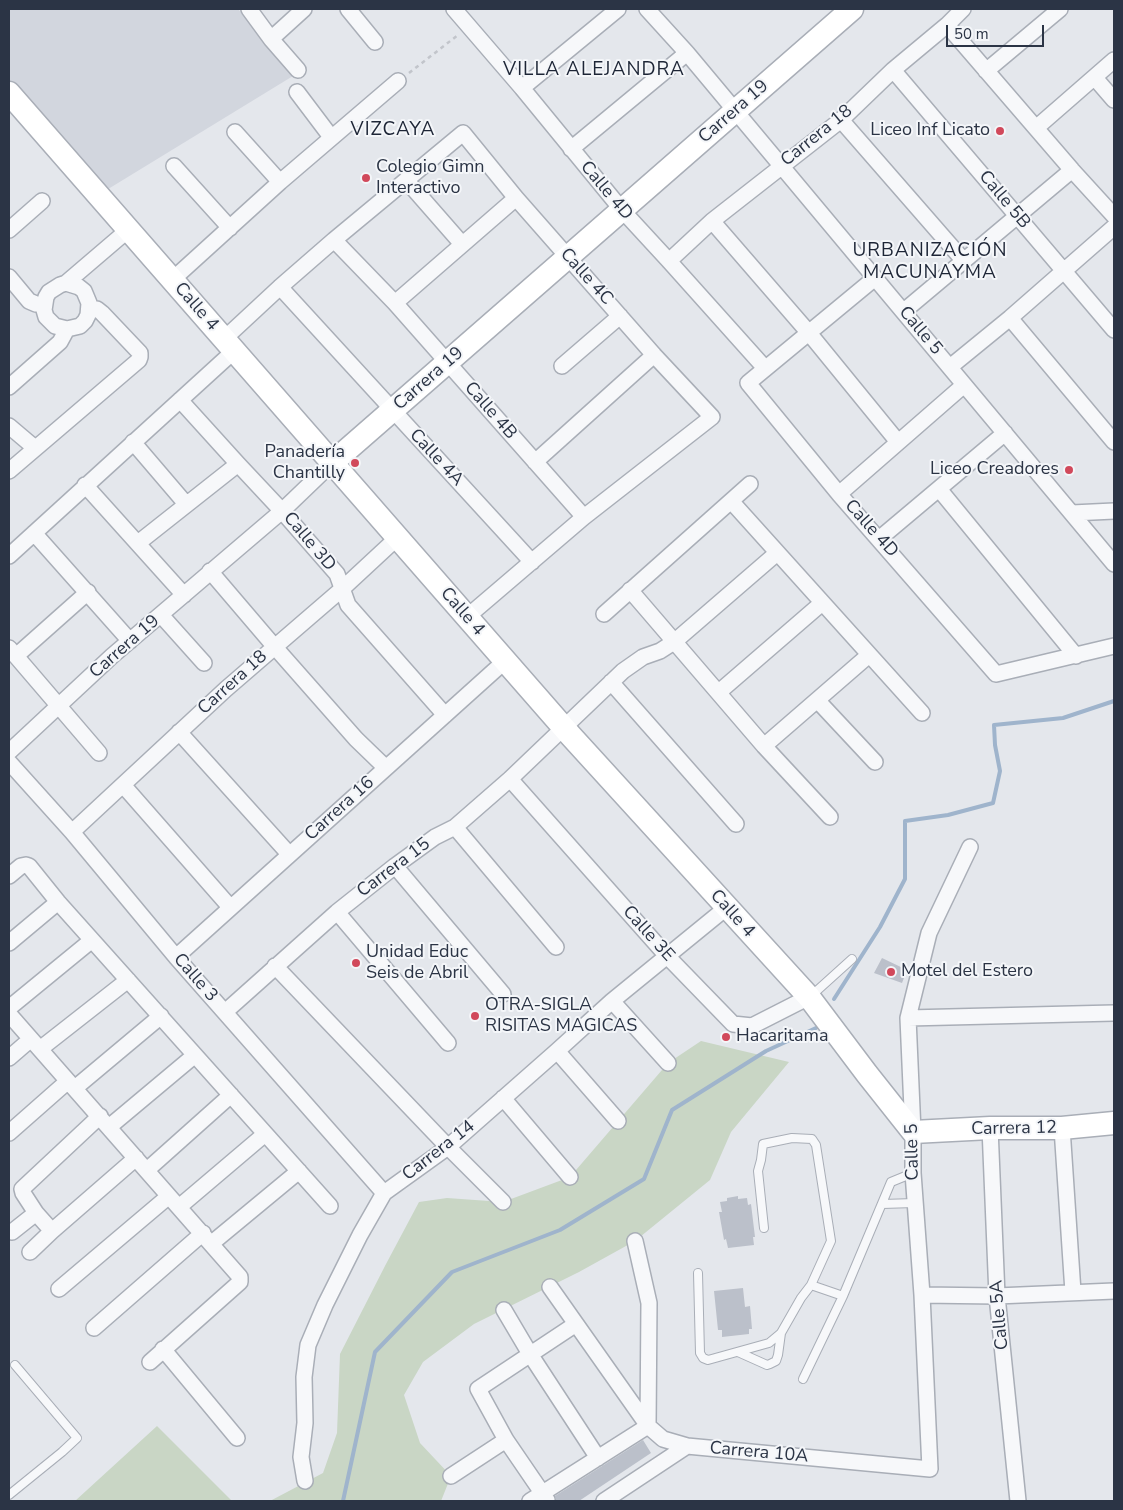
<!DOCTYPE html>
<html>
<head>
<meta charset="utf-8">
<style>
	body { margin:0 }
	#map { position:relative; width:1123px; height:1510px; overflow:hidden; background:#e4e7ec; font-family:"Nunito Sans",sans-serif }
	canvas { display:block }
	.frame { position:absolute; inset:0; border:10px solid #2b3445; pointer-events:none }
	.scale { position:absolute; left:946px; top:25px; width:98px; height:22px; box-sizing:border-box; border:2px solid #2b3445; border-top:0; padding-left:6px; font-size:15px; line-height:18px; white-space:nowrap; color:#2b3445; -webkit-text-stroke:4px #f4f6f9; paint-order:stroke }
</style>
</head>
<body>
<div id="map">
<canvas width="1123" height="1510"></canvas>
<div class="frame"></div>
<div class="scale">50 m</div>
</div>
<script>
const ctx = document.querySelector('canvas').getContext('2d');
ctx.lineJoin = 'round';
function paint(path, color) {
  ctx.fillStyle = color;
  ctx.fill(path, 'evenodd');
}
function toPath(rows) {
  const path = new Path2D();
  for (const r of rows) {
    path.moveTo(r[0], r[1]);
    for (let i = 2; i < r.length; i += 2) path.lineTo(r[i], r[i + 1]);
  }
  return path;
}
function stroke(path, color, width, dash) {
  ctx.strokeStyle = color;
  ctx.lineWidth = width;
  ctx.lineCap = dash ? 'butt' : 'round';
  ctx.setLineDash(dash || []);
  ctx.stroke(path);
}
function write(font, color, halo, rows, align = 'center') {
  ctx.font = font + ' "Nunito Sans",sans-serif';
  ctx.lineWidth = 4;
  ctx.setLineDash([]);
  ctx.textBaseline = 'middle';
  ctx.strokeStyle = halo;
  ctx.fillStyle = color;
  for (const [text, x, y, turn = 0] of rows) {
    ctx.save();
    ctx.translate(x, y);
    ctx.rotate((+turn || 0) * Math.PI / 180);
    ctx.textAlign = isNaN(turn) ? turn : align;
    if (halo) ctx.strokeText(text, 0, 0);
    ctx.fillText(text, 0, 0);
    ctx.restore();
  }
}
const built = toPath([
	[9,9,238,9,293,76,100,194,9,88]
]);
const green = toPath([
	[701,1041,789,1062,731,1132,710,1180,635,1241,579,1272,474,1324,423,1362,404,1395,420,1443,451,1476,441,1501,270,1501,323,1473,337,1433,340,1354,386,1264,419,1202,447,1198,503,1202,570,1177,668,1063],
	[157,1426,232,1501,75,1501]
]);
const stream = toPath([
	[834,999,880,927,905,879,905,821,948,815,993,803,1000,771,995,745,994,725,1063,718,1114,701],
	[343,1501,375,1352,452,1272,560,1230,644,1179,672,1110,766,1051,816,1028]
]);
const building = toPath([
	[882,958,907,970,902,983,874,973],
	[738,1196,738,1199,747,1198,748,1205,751,1204,755,1237,753,1237,754,1245,728,1248,726,1239,724,1240,719,1212,722,1212,720,1202,727,1201,727,1198],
	[743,1288,745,1307,750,1306,752,1329,749,1329,749,1334,722,1337,722,1330,718,1330,714,1291],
	[643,1440,651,1453,579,1501,556,1501,555,1496]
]);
const path = toPath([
	[409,73,458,35]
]);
const lane = toPath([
	[811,996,852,959],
	[882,1204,915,1203],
	[698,1273,700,1353,703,1358,708,1360,769,1343,781,1333,801,1298,811,1285,831,1241,816,1145,812,1139,792,1138,763,1144,761,1160,758,1171,764,1228],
	[811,1285,843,1296,891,1182,913,1173],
	[738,1352,767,1365,770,1364,776,1361,778,1355,781,1333],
	[803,1379,843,1296],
	[9,1495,62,1452,77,1438,15,1365]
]);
const street = toPath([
	[249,9,271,39,298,70],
	[348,9,375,42],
	[454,9,522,88,622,210,669,261,764,367],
	[647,9,687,53,1114,564],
	[947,25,1072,170,1114,216],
	[271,39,304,9],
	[893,70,1114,330],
	[986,71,1060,9],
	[1095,78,1114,100],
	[522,88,618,9],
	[297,92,331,137],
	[841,120,964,261],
	[1036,128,1114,60],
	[235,132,280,182],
	[571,149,687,53],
	[174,166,230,228],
	[406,180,462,244],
	[712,221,809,333,898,442],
	[9,230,42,201],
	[334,240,395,303,584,517],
	[669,261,712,221,841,120,893,70,947,25,963,9],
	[9,277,29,301,36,304,44,304],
	[875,278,748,383,839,494,996,674,1114,646],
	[172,280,280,182,398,81],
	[66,283,128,230],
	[280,287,532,562],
	[395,303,516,198],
	[904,311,1072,170],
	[1010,318,1114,442],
	[224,339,280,287,334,240,463,133,516,198,654,355,712,417,584,517,467,617],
	[562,366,620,316],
	[950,367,1010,318,1114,227],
	[9,387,60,342,67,329,80,326,85,321,88,315,89,303,84,291,79,287,66,283,60,285,49,292,46,297,44,310,46,317,55,326,67,329],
	[180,400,238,464,282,511,337,574,348,605,445,715],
	[9,426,35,448],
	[133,442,186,504],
	[535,462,654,355],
	[9,471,139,360,140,357,140,353,102,313,97,309,89,309],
	[85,485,184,595],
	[939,489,1076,656],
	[839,494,964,385],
	[731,501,922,713],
	[1072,513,1114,511],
	[34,533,130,641],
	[879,539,1005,433],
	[138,543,238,464],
	[9,556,234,351],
	[210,571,274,646,356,739,386,768],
	[630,590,764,746,830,817],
	[604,614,750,484],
	[161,615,204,663],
	[9,648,99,753],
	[16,656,88,592],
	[611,682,736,824],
	[719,692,822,603],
	[817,700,875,762],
	[179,732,289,854],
	[764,746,869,655],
	[9,752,112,656,282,511,332,463],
	[9,762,72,832,176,957,384,1193],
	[510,779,667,956,733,1024,752,1026,809,997],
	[123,785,230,907],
	[455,827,556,947],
	[72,832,226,689,342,589,397,538],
	[395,866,503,994],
	[9,876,21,866,26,865,29,866,58,902,330,1206],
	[337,912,448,1043],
	[9,943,58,902],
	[176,957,505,661],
	[275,966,448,1147,503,1202],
	[612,1001,668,1063],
	[9,1008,92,940],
	[225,1012,337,912,395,866,435,837,455,827,510,779,623,671,643,657,660,651,674,642,777,553],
	[9,1014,240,1277,240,1282,150,1362],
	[908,1018,1114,1013],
	[40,1049,128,980],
	[557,1051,618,1121],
	[9,1058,31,1039],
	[75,1088,161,1016],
	[503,1098,570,1177],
	[109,1127,195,1055],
	[990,1128,997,1296,1018,1501],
	[1062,1128,1073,1292],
	[9,1133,68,1081],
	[147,1170,231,1095],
	[179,1207,265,1134],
	[52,1231,36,1213,23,1193,22,1189,100,1116],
	[12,1232,36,1213],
	[212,1243,299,1171],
	[30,1252,52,1231,136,1158],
	[550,1287,648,1426,663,1439,687,1446,930,1469,922,1295,913,1173,913,1132,908,1018,929,933,970,847],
	[59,1289,169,1196],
	[922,1295,997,1296,1114,1291],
	[504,1310,530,1354,598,1458],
	[94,1328,203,1233],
	[163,1349,237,1438],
	[451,1476,506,1440],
	[305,1481,301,1457,305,1423,304,1377,308,1345,325,1305,360,1235,384,1193,448,1147,557,1051,612,1001,726,908],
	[547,1500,506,1440,478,1389,576,1324],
	[530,1501,648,1426,649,1303,635,1241],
	[604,1501,687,1446]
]);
const secondary = toPath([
	[9,93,571,736,809,997,867,1074,913,1132,990,1128,1062,1128,1114,1123],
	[332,463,852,9]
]);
const markers = [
	[1000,131,5,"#d1495b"],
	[366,178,5,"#d1495b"],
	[355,463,5,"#d1495b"],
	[1069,470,5,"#d1495b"],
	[356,963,5,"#d1495b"],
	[891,972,5,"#d1495b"],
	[475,1016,5,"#d1495b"],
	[726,1037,5,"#d1495b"]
];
const streetNames = [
	["Carrera 19",734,112,-41],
	["Carrera 18",817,136,-39],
	["Calle 4D",606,191,50],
	["Calle 5B",1004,200,50],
	["Calle 4C",586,277,48],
	["Calle 4",196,307,49],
	["Calle 5",920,331,50],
	["Carrera 19",429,379,-41],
	["Calle 4B",490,411,49],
	["Calle 4A",436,458,47],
	["Calle 4D",871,529,48],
	["Calle 3D",309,542,50],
	["Calle 4",462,612,49],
	["Carrera 19",125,647,-41],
	["Carrera 18",233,683,-42],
	["Carrera 16",340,809,-42],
	["Carrera 15",394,868,-37],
	["Calle 4",732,914,48],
	["Calle 3E",648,934,48],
	["Calle 3",195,978,49],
	["Carrera 12",1014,1129,-1],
	["Carrera 14",439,1151,-38],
	["Calle 5",913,1152,-91],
	["Calle 5A",1000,1315,-95],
	["Carrera 10A",759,1453,5]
];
const poiNames = [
	["Liceo Inf Licato",990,131,"right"],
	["Colegio Gimn",376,168],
	["Interactivo",376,189],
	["Panadería",345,453,"right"],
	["Chantilly",345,474,"right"],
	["Liceo Creadores",1059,470,"right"],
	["Unidad Educ",366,953],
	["Seis de Abril",366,974],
	["Motel del Estero",901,972],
	["OTRA-SIGLA",485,1006],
	["RISITAS MAGICAS",485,1027],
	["Hacaritama",736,1037]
];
const neighbourhoodNames = [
	["VILLA ALEJANDRA",594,70],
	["VIZCAYA",393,130],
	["URBANIZACIÓN",930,251],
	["MACUNAYMA",930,273]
];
paint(built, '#d2d6de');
paint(green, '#c9d6c5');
stroke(stream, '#9fb4cc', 4);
paint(building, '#bbc0ca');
stroke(lane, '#a9aeb7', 10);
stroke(street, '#a9aeb7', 18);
stroke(secondary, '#a9aeb7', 25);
stroke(path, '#c2c5cb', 2.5, [4, 4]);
stroke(lane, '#f7f8fa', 8);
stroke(street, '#f7f8fa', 15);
stroke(secondary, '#fff', 22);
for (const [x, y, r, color] of markers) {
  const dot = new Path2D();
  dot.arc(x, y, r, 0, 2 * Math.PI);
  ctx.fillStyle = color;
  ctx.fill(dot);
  stroke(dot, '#f4f6f9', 2);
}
write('18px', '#2b3445', '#f4f6f9', streetNames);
write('18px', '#2b3445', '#f4f6f9', poiNames, 'left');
ctx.letterSpacing = '1px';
write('19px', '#1d2536', '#f4f6f9', neighbourhoodNames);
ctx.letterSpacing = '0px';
</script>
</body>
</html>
